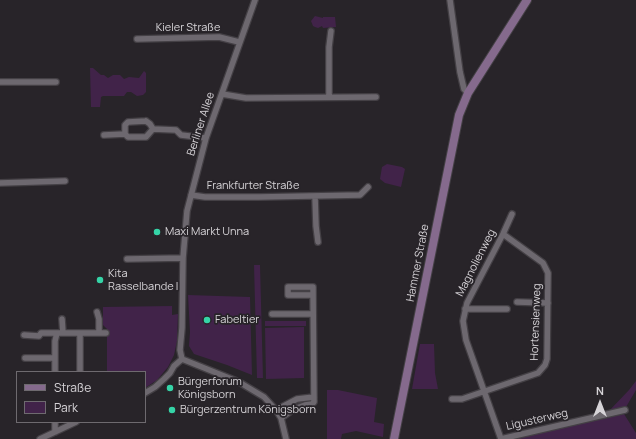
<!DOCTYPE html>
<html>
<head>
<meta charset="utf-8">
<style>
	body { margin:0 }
	#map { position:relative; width:636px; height:439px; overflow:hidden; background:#282429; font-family:Manrope,sans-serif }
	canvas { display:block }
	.legend { position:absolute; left:16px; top:371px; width:130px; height:52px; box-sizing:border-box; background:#282429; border:1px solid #6e6a6f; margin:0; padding:5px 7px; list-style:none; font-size:12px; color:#d6d3d7 }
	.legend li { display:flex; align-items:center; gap:8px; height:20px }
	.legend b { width:20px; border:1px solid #6e6a6f }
	.north { position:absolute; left:580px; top:383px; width:40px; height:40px; -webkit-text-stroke:3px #282429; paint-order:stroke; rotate:0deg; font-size:11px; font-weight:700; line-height:16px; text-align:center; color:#d6d3d7 }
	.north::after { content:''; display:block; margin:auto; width:14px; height:18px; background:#d6d3d7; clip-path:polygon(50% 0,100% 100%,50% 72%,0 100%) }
</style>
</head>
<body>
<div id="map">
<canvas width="636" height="439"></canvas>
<ul class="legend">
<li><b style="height:5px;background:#856a8d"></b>Straße</li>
<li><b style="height:11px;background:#412349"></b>Park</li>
</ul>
<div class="north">N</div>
</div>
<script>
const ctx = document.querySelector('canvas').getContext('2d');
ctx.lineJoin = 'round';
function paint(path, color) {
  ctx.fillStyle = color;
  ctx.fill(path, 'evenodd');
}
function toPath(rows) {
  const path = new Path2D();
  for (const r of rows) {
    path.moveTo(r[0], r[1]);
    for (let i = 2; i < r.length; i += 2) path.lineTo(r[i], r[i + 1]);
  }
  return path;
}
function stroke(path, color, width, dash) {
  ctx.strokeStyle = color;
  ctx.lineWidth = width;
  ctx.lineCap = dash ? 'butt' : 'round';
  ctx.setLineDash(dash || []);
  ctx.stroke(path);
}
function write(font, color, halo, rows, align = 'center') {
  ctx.font = font + ' Manrope,sans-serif';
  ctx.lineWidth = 3.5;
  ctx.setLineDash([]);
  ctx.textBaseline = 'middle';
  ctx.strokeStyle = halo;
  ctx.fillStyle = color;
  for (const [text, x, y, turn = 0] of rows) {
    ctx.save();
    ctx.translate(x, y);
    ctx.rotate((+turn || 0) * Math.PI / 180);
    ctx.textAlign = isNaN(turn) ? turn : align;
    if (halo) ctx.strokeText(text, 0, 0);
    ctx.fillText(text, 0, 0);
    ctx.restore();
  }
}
const green = toPath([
	[315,16,323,18,323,17,335,17,336,27,323,28,322,26,318,28,315,27,313,26,311,21],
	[90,68,93,68,101,75,104,75,108,78,113,75,120,75,124,79,129,77,139,78,144,71,146,73,146,92,143,95,137,96,131,92,127,92,124,96,103,96,101,97,100,107,91,107],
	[387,164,402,167,405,169,401,187,385,183,380,179,382,167],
	[254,265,260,265,263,378,257,378],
	[188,295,250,297,252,375,227,365,194,354,189,346,190,332],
	[172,306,172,315,178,314,177,341,174,355,168,367,157,380,145,388,145,372,107,372,107,329,103,325,103,307],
	[265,321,306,321,306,326,265,326],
	[304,327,304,378,266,379,265,328],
	[420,344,434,344,435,373,438,389,412,389],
	[636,381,636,390,626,407,608,412,629,390],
	[327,390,338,390,377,398,374,422,384,424,383,437,356,431,342,434,341,439,327,439],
	[624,414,636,433,636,439,510,439]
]);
const minor = toPath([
	[450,0,460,72,464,89,468,93],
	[137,39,219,37,239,42],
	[0,82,56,82],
	[222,94,246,98,376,97],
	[329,97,329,47,331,31],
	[146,121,150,124,153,129,146,137,128,137,125,134,125,125,128,122,146,121],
	[153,129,176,130,181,135,206,138],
	[104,135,125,134],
	[0,183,65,181],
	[191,195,205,197,259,197,360,195,368,187],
	[315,196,316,226,318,242],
	[127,259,183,258],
	[517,302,548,303],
	[465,309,507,309],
	[97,312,99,319,99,333],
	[272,314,313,314],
	[62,319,63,333],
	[80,333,106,333],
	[24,335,39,336,41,333,57,333],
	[25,358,55,358],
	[182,359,180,350,182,328,183,258,187,211,206,138,255,0],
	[182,359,239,382,264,397,276,410,281,418,286,439],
	[55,372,55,341,57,333,80,333,80,372],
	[145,393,155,387,164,379,170,373,174,366,182,359],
	[452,399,462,399,538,373,545,365,547,359,548,273,543,263,503,234],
	[276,410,297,399,314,397],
	[281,418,294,409,305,405,312,404,314,402,313,287,288,287,288,295,313,295],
	[55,432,55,422],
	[40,439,76,422],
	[501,439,466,340,463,321,467,303,503,234,512,214],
	[501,439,625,410]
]);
const secondary = toPath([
	[394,439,459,115,468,93,527,0]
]);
const markers = [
	[157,232,4,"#35d4a7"],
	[100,280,4,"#35d4a7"],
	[207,320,4,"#35d4a7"],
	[170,388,4,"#35d4a7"],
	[172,410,4,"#35d4a7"]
];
const streetNames = [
	["Kieler Straße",188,28],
	["Berliner Allee",201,124,-72],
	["Frankfurter Straße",253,186],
	["Hammer Straße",418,263,-79],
	["Magnolienweg",476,263,-63],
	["Hortensienweg",536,322,-88],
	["Ligusterweg",537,420,-13]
];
const poiNames = [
	["Maxi Markt Unna",165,232],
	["Kita",108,274],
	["Rasselbande I",108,287],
	["Fabeltier",215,320],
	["Bürgerforum",178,382],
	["Königsborn",178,395],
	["Bürgerzentrum Königsborn",180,410]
];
paint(green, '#412349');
stroke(minor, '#444045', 8);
stroke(secondary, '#444045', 10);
stroke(minor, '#6d686f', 5.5);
stroke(secondary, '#856a8d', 8);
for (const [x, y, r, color] of markers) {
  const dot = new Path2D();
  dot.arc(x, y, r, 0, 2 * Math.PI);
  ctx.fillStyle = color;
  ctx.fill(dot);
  stroke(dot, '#282429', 1.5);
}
write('11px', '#d6d3d7', '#282429', streetNames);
write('11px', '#d6d3d7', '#282429', poiNames, 'left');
</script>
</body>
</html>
